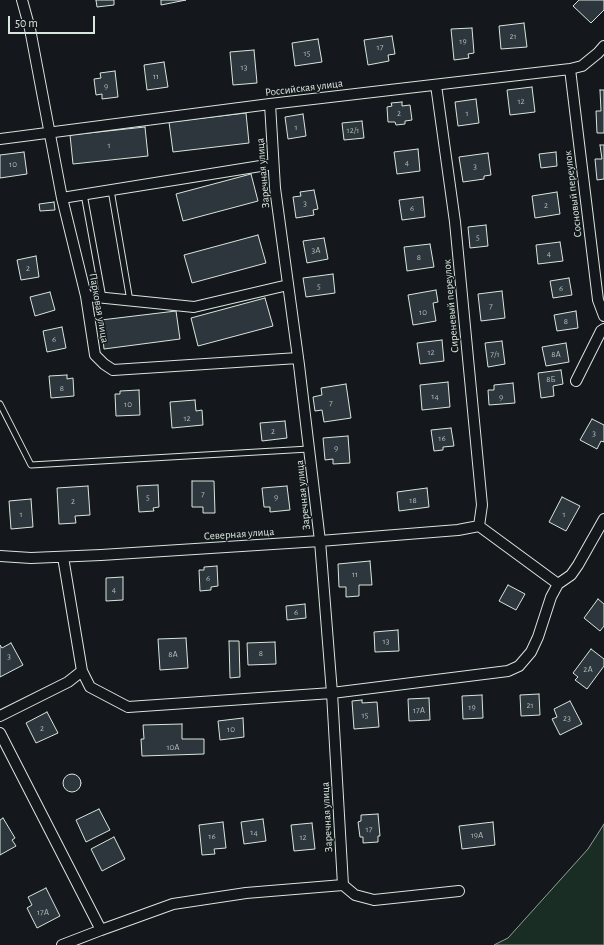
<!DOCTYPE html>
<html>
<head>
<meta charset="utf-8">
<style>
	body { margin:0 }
	#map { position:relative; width:604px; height:945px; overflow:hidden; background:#14181c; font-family:"Alegreya Sans",sans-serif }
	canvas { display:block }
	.scale { position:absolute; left:8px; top:16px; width:87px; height:18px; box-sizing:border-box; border:2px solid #d8e6dc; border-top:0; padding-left:5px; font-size:12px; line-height:14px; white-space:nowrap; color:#d8e6dc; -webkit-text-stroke:3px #14181c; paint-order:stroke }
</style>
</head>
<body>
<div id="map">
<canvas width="604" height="945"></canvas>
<div class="scale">50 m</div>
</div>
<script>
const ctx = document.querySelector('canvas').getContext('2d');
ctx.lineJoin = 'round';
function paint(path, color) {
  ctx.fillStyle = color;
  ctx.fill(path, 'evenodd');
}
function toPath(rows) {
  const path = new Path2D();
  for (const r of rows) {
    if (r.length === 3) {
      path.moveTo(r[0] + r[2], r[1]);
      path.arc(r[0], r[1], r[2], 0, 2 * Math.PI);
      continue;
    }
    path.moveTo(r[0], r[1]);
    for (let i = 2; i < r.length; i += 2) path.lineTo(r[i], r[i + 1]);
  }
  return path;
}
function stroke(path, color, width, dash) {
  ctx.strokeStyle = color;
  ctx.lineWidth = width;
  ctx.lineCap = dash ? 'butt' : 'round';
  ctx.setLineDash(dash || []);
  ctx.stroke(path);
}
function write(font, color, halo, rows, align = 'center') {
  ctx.font = font + ' "Alegreya Sans",sans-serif';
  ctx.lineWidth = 3;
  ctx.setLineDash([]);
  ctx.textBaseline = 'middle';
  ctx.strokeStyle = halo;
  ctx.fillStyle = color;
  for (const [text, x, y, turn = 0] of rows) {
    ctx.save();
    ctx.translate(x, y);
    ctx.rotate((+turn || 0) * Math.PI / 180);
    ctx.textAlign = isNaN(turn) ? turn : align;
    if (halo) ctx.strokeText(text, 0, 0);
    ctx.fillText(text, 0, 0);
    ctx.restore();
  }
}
const green = toPath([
	[604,824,604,945,494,945,508,938,588,849,604,824]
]);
const building = toPath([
	[96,0,114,0,114,5,97,7,96,0],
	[161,0,186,0,161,5,161,0],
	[579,0,604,0,604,10,591,23,573,6,579,0],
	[524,23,527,47,501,49,499,26,524,23],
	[472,28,474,53,468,54,469,58,454,60,451,29,472,28],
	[392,36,395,54,388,55,389,61,368,65,364,40,392,36],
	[318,39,322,62,295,66,292,43,318,39],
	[254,50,257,83,233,85,230,52,254,50],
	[164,62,168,87,147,90,144,65,164,62],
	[115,71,118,97,102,99,102,94,96,95,94,79,101,78,100,73,115,71],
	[532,87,535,112,510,115,507,90,532,87],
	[600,90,604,90,604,133,597,133,596,111,601,111,600,90],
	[476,99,479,123,458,126,455,102,476,99],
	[402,102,402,106,410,105,412,120,405,121,405,124,396,125,395,122,388,122,387,107,392,106,391,103,402,102],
	[246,113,249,143,173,152,169,122,246,113],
	[303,114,306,136,288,139,285,117,303,114],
	[362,121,364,138,344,140,342,123,362,121],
	[145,127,148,156,73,164,70,135,145,127],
	[600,145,604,145,604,179,597,180,595,159,602,159,600,145],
	[418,149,420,171,397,174,394,152,418,149],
	[24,152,27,174,0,178,0,155,24,152],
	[556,152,557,166,541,168,539,154,556,152],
	[488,153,491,175,484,176,484,179,463,182,459,157,488,153],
	[251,174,258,201,183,221,176,194,251,174],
	[314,190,318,209,313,210,314,215,296,218,293,197,301,196,300,192,314,190],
	[557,192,560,214,535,218,532,196,557,192],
	[423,197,425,217,402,220,399,200,423,197],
	[54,202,55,210,40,211,39,204,54,202],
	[486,225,488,246,470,248,468,227,486,225],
	[258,235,266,263,192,283,184,255,258,235],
	[324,238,328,259,307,263,303,241,324,238],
	[560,242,563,261,538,264,536,245,560,242],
	[430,244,434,267,407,271,404,247,430,244],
	[36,256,39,277,21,280,17,260,36,256],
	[333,274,335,293,306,297,303,278,333,274],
	[569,278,572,295,553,298,550,281,569,278],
	[436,290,438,302,433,303,436,321,413,325,408,295,436,290],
	[502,291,505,318,481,321,478,294,502,291],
	[50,292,55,310,35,316,30,297,50,292],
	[265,298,273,326,198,346,191,318,265,298],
	[176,311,180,339,104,349,101,320,176,311],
	[576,311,578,328,557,331,554,315,576,311],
	[62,327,66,348,47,352,43,331,62,327],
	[442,340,444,361,420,364,417,343,442,340],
	[502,341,505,364,488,367,485,343,502,341],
	[566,343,569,362,546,366,542,347,566,343],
	[561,370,563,384,553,386,554,396,541,398,538,373,561,370],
	[67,375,67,379,73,378,74,396,51,398,49,376,67,375],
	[448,382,450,407,422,410,420,385,448,382],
	[513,383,515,403,489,405,488,390,494,390,494,385,513,383],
	[346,384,351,418,324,422,322,410,315,411,313,397,322,395,321,388,346,384],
	[139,390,140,415,116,416,115,394,120,394,120,391,139,390],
	[195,400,196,411,202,410,203,425,172,428,170,402,195,400],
	[592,419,604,425,604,442,601,441,597,449,580,440,592,419],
	[285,421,287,438,262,441,260,423,285,421],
	[451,428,454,446,443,447,443,450,434,451,431,430,451,428],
	[348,436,350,463,333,464,333,459,325,460,323,438,348,436],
	[192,481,214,481,215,513,203,513,203,507,192,507,192,481],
	[158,485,159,507,153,508,154,511,139,512,137,486,158,485],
	[88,486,90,515,75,516,76,523,59,524,57,488,88,486],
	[287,486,290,510,270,512,270,507,264,507,262,488,287,486],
	[427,488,429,507,399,511,397,492,427,488],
	[562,497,580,506,566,531,549,522,562,497],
	[31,499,33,527,11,529,9,501,31,499],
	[370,561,372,585,359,585,359,596,346,597,346,587,339,587,338,564,370,561],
	[217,566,218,586,211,587,211,590,200,591,199,570,204,570,204,567,217,566],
	[123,577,123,600,106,601,106,578,123,577],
	[508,585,525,594,516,610,499,601,508,585],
	[598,599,604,604,604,626,600,631,584,618,598,599],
	[305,604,306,618,287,620,286,606,305,604],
	[398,630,399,651,375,652,374,632,398,630],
	[186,638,188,668,160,670,158,639,186,638],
	[229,641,239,641,240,677,230,678,229,641],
	[275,642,276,664,248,665,247,643,275,642],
	[11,643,23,665,0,677,0,645,2,648,11,643],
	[591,649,604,659,604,666,587,689,575,680,578,677,573,673,591,649],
	[539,694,540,715,521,716,520,695,539,694],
	[482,695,483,718,463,719,462,696,482,695],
	[429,698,430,720,409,721,408,699,429,698],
	[362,700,362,703,377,702,379,727,354,729,352,701,362,700],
	[570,701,582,724,560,735,552,719,557,717,554,709,570,701],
	[47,712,58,733,36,743,26,723,47,712],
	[243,718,244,737,220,740,218,721,243,718],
	[182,724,182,739,204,739,204,754,142,756,141,739,144,739,143,725,182,724],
	[72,783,9],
	[99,809,110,830,86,842,76,820,99,809],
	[378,814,380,836,378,836,378,842,363,843,363,837,360,837,358,822,361,821,361,815,378,814],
	[3,818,15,838,12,840,16,846,0,855,0,820,3,818],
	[263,819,266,841,244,844,241,822,263,819],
	[223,822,226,848,214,849,215,854,202,855,199,825,223,822],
	[493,822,495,845,462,849,459,826,493,822],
	[312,823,315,849,294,851,291,825,312,823],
	[114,837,125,859,102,871,91,849,114,837],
	[46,888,60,916,37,928,27,908,32,905,28,897,46,888]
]);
const lane = toPath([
	[111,190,130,301],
	[84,194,103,298],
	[0,404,31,465,309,449]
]);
const street = toPath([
	[22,0,30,29,62,198,86,296,95,355,104,364,113,370,298,358],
	[570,69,598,300,604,316],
	[436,85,455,222,482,505,479,526],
	[270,104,275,188,299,365,320,541,332,693,343,885],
	[0,139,270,104,570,69,582,66,598,53,604,46],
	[62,198,273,164],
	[86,296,194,307,288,285],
	[576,381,601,331,604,329],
	[479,526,558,584],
	[0,556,31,558,101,555,320,541,458,530,479,526],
	[63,557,82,671,90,687,128,707,332,693,508,671,519,666,531,652,538,637,551,597,558,584,571,575,578,565,604,519],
	[0,716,68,682,82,671],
	[0,733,101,930,62,945],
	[101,930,173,904,246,893,343,885,355,895,374,900,459,891]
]);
const numberNames = [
	["21",513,36],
	["19",463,41],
	["17",380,47],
	["15",307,53],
	["13",244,67],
	["11",156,76],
	["9",106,86],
	["12",521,101],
	["2",399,113],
	["1",467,113],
	["1",296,127],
	["12/1",353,130],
	["1",109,145],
	["4",407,162],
	["10",13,164],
	["3",475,166],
	["3",305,203],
	["2",546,205],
	["6",412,208],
	["5",478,237],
	["3А",316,250],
	["4",549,253],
	["8",419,257],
	["2",28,268],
	["5",319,286],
	["6",561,288],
	["7",491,306],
	["10",423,312],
	["8",566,321],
	["6",54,339],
	["12",431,352],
	["7/1",495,354],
	["8А",556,354],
	["8Б",551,379],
	["8",62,388],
	["14",435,396],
	["9",501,397],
	["7",331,403],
	["10",128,404],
	["12",187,418],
	["2",273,431],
	["3",594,433],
	["16",442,438],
	["9",336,448],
	["7",203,494],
	["5",148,497],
	["9",276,497],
	["18",413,500],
	["2",73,501],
	["1",21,514],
	["1",564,514],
	["11",355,574],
	["6",208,578],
	["4",114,589],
	["6",296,612],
	["13",386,641],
	["8",261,653],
	["8А",173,654],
	["3",9,656],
	["2А",588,669],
	["21",530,705],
	["19",472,707],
	["17А",419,710],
	["15",365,715],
	["23",567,718],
	["2",42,728],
	["10",231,729],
	["10А",173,747],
	["17",369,829],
	["14",254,832],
	["19А",477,835],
	["16",212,836],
	["12",303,837],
	["17А",43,912]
];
const streetNames = [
	["Российская улица",304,88,-7],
	["Заречная улица",263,173,-95],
	["Сосновый переулок",573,194,-97],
	["Сиреневый переулок",451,306,-95],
	["Парковая улица",99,308,80],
	["Заречная улица",303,495,-96],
	["Северная улица",239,534,-4],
	["Заречная улица",327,817,-93]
];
paint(green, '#1a2d24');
stroke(green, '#939e99', 1);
paint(building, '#2c363c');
stroke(building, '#d8e6dc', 1);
stroke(lane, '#d8e6dc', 7);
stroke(street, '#d8e6dc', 12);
stroke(lane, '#14181c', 5);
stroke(street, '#14181c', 10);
write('9px', '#adbab4', null, numberNames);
write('11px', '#d8e6dc', '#14181c', streetNames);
</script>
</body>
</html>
